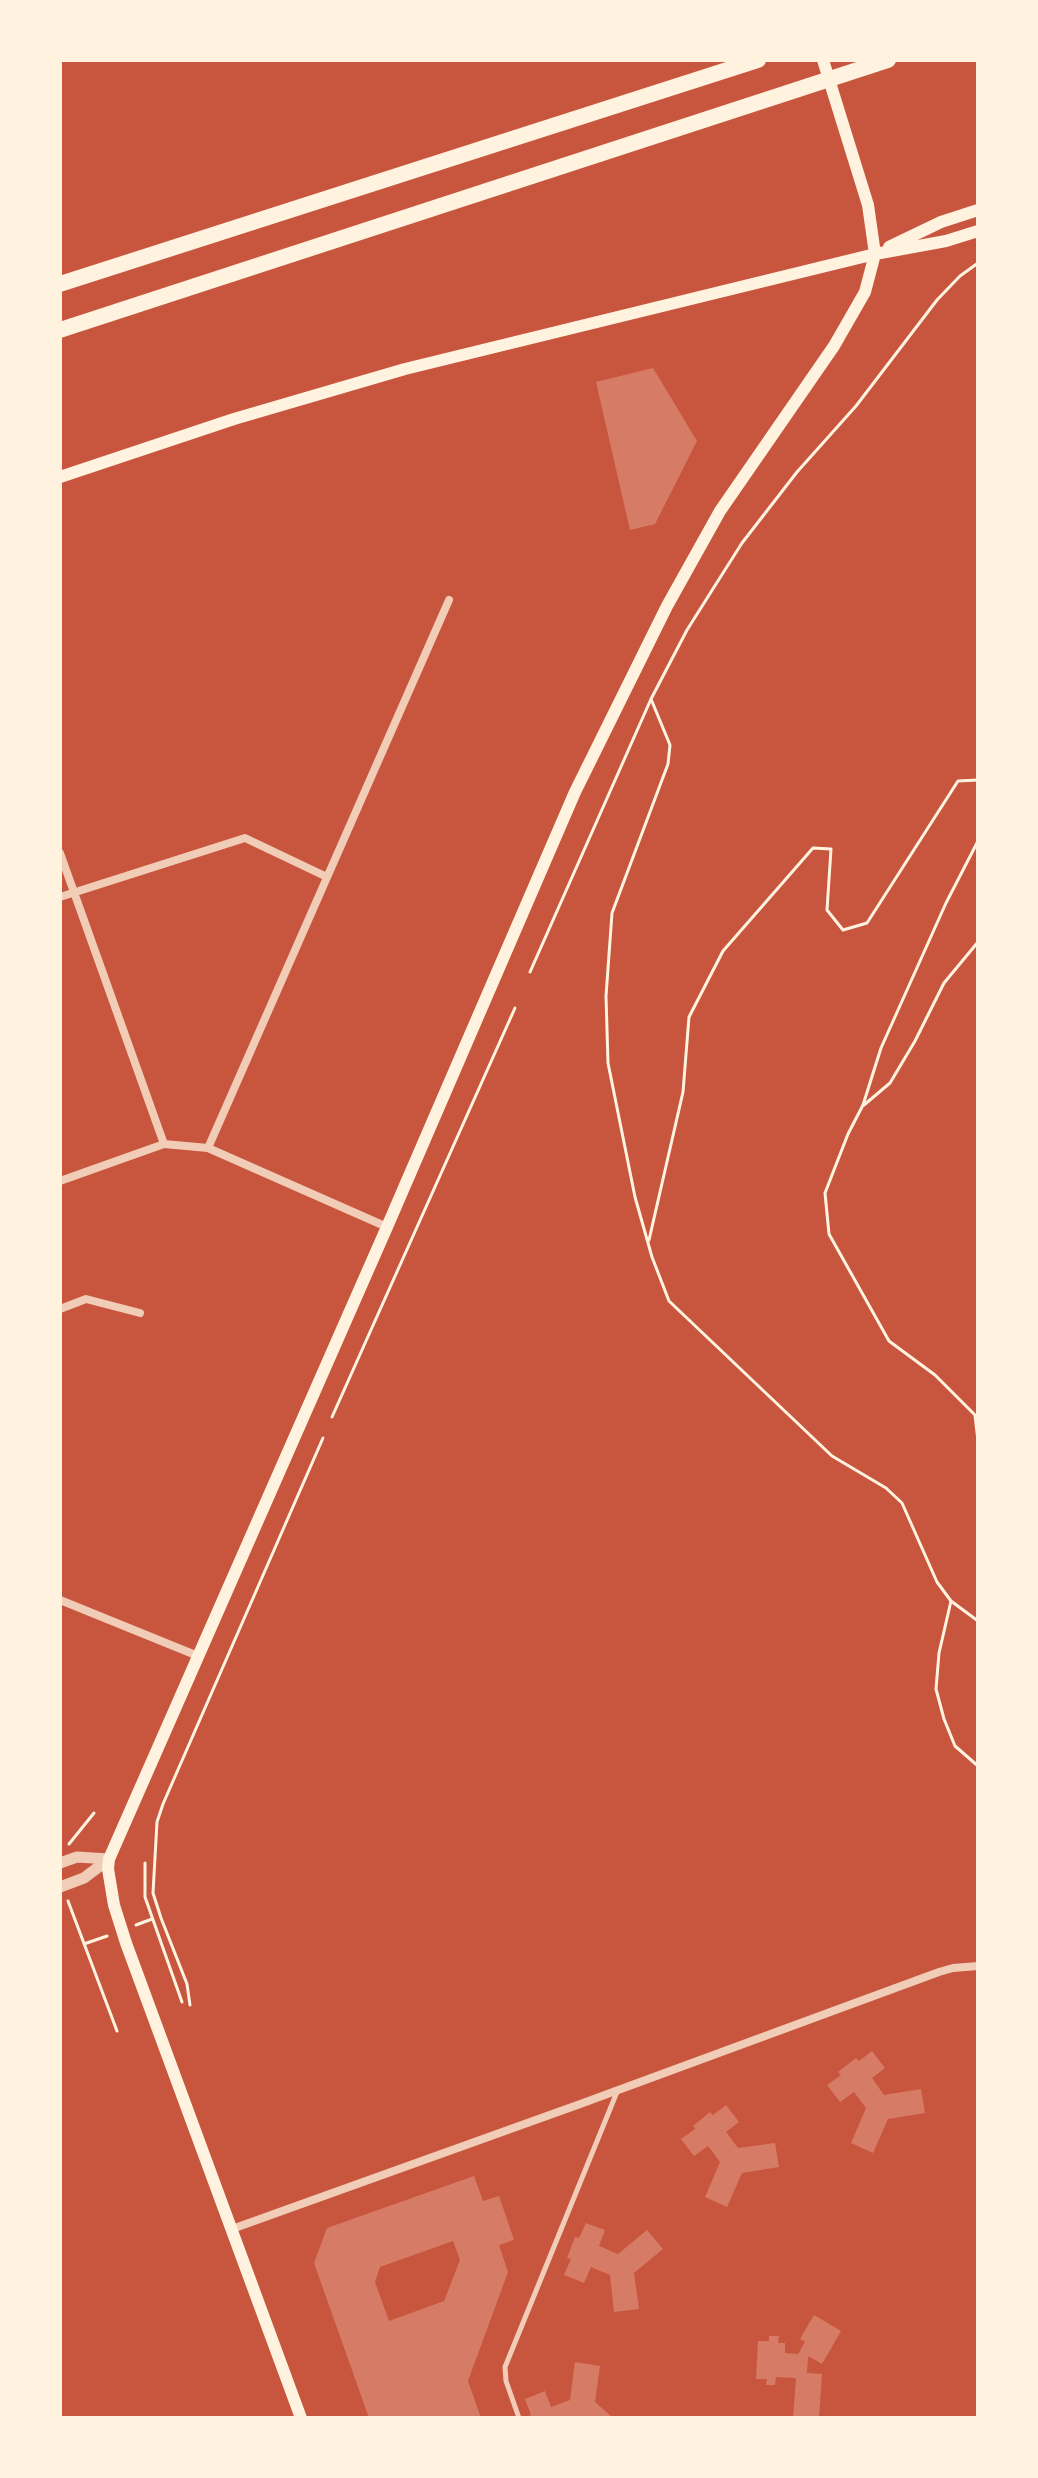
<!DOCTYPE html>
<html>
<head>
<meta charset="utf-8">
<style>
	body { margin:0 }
	#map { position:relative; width:1038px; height:2478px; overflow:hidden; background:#c8553d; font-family:Commissioner,sans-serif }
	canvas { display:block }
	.frame { position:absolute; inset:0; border:62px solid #fff3e0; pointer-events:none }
</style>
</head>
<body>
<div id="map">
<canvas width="1038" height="2478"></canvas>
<div class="frame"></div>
</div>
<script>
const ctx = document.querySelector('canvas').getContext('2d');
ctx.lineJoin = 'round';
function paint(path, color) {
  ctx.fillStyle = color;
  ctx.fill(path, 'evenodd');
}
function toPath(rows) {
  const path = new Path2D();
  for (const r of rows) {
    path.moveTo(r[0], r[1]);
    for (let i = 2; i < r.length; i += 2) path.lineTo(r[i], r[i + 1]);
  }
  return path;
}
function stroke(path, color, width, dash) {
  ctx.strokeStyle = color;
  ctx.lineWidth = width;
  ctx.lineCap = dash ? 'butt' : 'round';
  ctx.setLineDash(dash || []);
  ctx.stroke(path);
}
const building = toPath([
	[653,368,697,441,655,524,630,530,596,382],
	[872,2051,885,2068,872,2078,884,2095,921,2089,925,2113,888,2119,873,2153,851,2143,866,2108,854,2092,840,2102,827,2085,841,2075,838,2072,856,2058,859,2061],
	[726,2105,739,2122,726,2132,738,2148,775,2143,779,2167,742,2173,727,2207,705,2197,720,2162,708,2146,694,2156,681,2139,695,2129,693,2126,710,2112,713,2115],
	[474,2176,483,2201,499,2196,514,2240,499,2245,508,2272,468,2381,481,2418,369,2418,314,2263,327,2228],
	[453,2241,460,2260,444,2301,389,2321,375,2282,380,2267],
	[586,2223,605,2230,599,2246,618,2254,647,2230,663,2249,634,2273,639,2309,614,2312,610,2275,591,2267,584,2283,564,2275,571,2259,567,2258,575,2237,579,2238],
	[814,2315,841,2331,822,2364,808,2356,807,2373,822,2374,819,2418,793,2418,796,2378,776,2377,775,2385,766,2385,767,2379,756,2379,758,2341,769,2341,769,2336,779,2336,778,2343,785,2343,785,2353,798,2354,805,2342,800,2339],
	[575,2362,600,2366,595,2402,613,2418,524,2418,531,2415,525,2399,545,2391,551,2407,570,2400]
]);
const path = toPath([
	[651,699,670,745,668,764,612,913,606,996,608,1063,635,1197,652,1257,669,1301,832,1456,886,1488,902,1503,937,1582,951,1601,978,1621],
	[978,841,946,903,881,1048,863,1105,848,1134,825,1193,829,1234,889,1341,935,1375,975,1415,978,1441],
	[530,972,651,699,687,630,716,584,742,543,797,472,856,406,937,300,960,276,978,263],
	[864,1105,890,1083,915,1041,944,983,978,942],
	[649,1240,683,1092,689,1017,723,951,813,848,831,849,827,910,843,930,867,923,958,781,978,780],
	[332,1417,515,1008],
	[951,1601,939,1653,936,1689,944,1719,955,1746,978,1766],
	[69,1844,94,1813],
	[145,1863,145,1897,182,2002],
	[68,1901,117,2031],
	[136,1925,152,1919],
	[84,1944,107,1936],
	[190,2005,187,1984,161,1918,153,1893,157,1822,163,1804,323,1438]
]);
const service = toPath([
	[519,2418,506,2381,505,2367,617,2092]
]);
const minor = toPath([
	[60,853,164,1144],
	[60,897,245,838,327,877],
	[208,1148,449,600],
	[60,1181,164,1144,208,1148,387,1227],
	[60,1309,86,1299,140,1313],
	[60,1600,198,1656],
	[232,2229,583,2103,939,1972,953,1968,978,1966]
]);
const tertiary = toPath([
	[60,1863,77,1857,109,1859],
	[60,1887,84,1878,109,1859]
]);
const secondary = toPath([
	[889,247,941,222,978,210],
	[60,477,234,419,405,369,875,254,946,241,978,231],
	[301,2418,126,1943,114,1905,108,1869,109,1859,387,1227,575,792,667,606,720,511,834,346,865,292,875,254,868,205,823,60]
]);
const motorway = toPath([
	[60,284,758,60],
	[60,330,888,60]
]);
paint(building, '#d67c66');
stroke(path, '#fff3e0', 3);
stroke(service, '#f1ccb7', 5);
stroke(minor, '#f1ccb7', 8);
stroke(tertiary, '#f1ccb7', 11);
stroke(secondary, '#fff3e0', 12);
stroke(motorway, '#fff3e0', 16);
</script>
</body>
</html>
